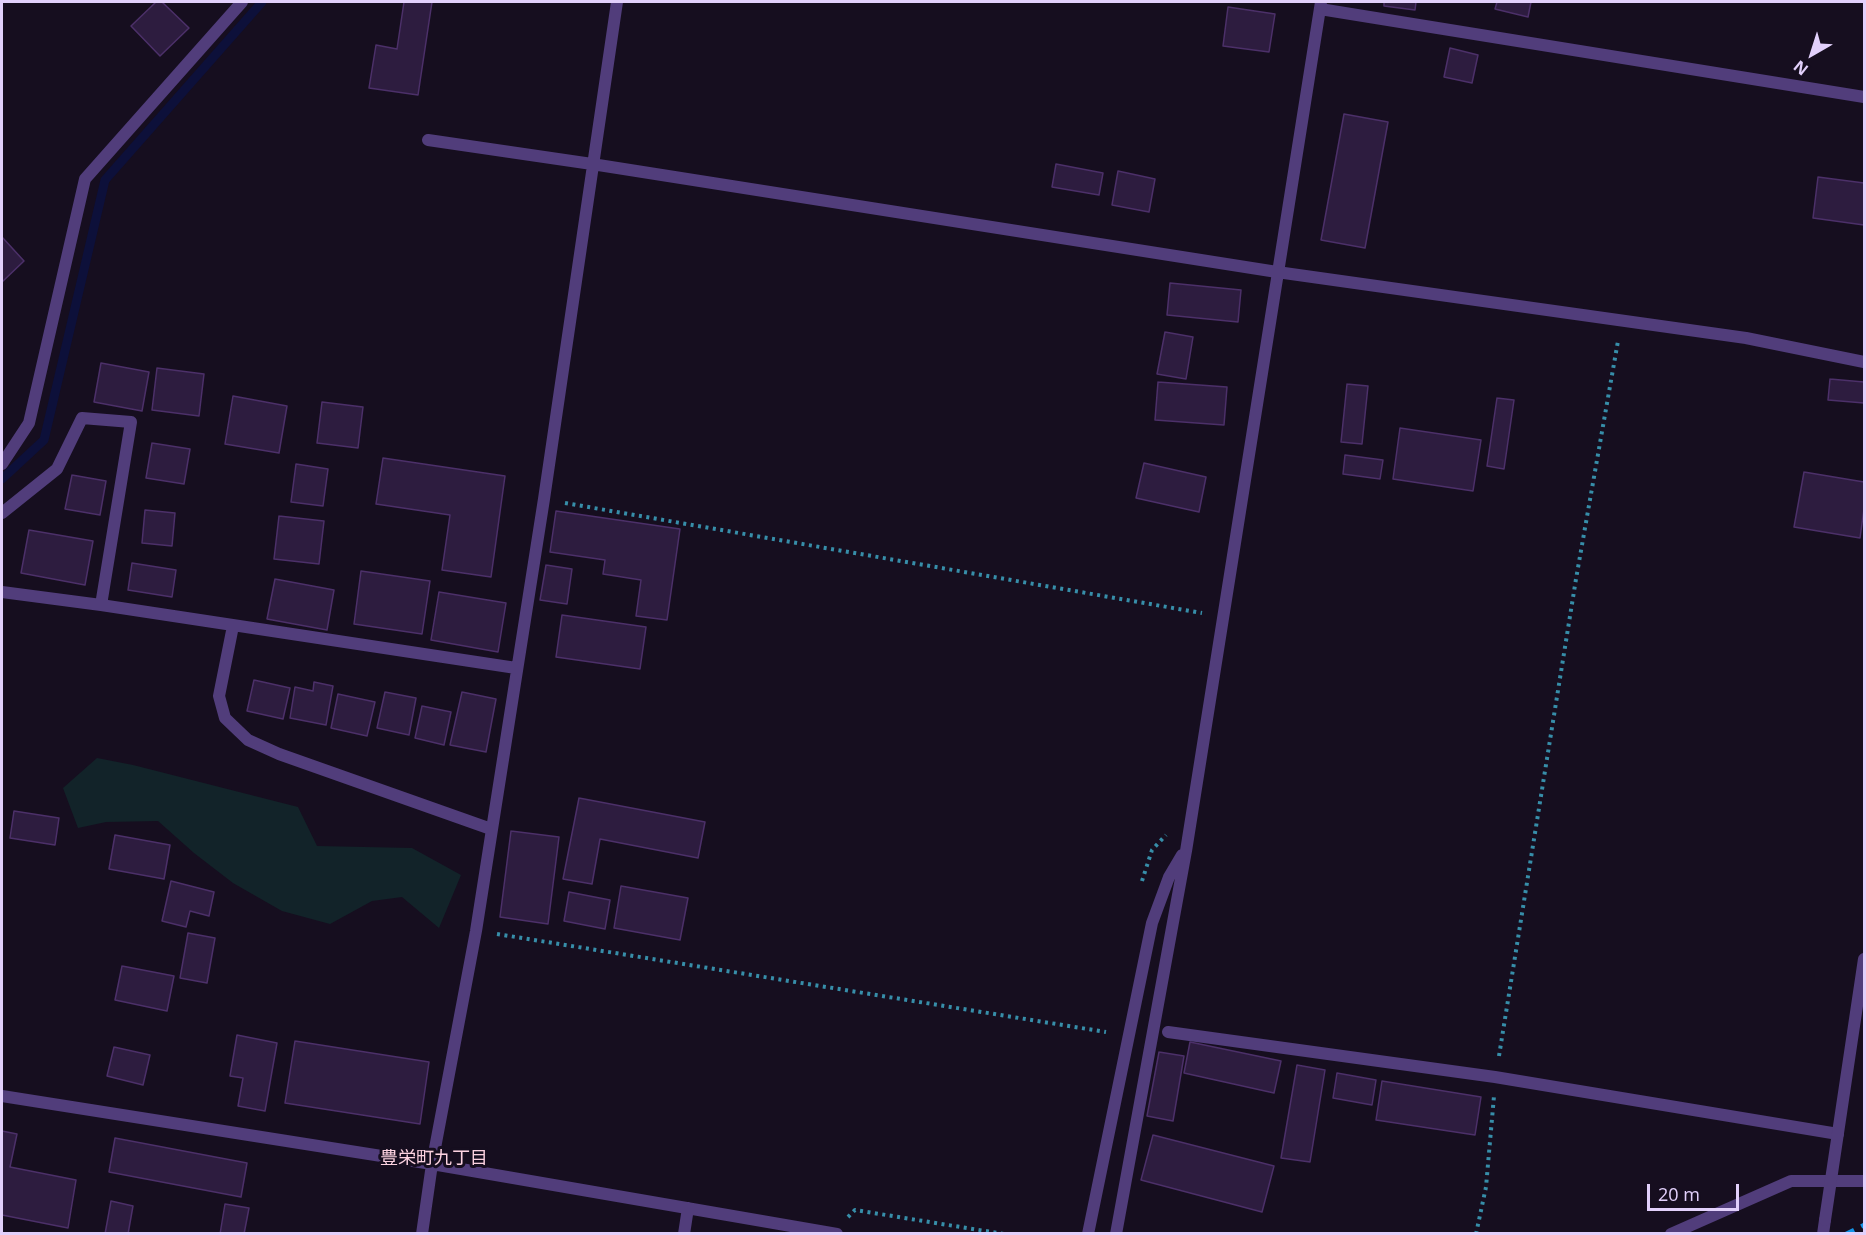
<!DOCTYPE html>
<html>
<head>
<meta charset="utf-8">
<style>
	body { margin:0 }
	#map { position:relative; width:1866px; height:1235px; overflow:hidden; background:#160e1f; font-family:"Open Sans",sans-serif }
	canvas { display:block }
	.frame { position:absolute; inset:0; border:3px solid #e2d0fb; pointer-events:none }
	.north { position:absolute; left:1782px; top:24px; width:60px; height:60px; -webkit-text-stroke:4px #160e1f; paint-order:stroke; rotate:219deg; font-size:16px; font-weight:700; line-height:24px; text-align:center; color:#e2d0fb }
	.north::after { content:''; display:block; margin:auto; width:21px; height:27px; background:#e2d0fb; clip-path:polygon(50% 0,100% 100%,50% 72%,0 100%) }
	.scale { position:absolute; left:1647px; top:1184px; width:92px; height:27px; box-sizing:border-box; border:3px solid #e2d0fb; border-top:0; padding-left:8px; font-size:18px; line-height:21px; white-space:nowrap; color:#e2d0fb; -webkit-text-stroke:4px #160e1f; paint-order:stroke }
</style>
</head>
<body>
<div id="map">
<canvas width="1866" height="1235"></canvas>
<div class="frame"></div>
<div class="north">N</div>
<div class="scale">20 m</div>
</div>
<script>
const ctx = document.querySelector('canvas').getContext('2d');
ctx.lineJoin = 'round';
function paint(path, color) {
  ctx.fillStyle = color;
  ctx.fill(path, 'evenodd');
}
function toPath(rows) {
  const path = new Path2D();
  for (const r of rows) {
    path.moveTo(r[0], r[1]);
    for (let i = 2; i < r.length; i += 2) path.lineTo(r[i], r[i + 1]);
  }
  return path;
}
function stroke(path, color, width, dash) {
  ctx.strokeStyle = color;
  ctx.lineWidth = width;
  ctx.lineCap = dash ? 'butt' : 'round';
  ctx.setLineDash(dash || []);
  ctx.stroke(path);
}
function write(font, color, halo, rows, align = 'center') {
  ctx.font = font + ' "Open Sans","Noto Sans JP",sans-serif';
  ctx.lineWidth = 6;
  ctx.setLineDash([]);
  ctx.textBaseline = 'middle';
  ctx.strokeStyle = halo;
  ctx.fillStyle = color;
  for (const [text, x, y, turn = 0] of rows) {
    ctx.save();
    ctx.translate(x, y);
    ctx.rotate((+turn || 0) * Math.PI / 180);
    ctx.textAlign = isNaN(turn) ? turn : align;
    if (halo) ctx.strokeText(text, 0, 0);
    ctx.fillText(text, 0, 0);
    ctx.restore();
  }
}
const green = toPath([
	[97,758,133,765,298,807,317,846,412,848,461,875,439,928,402,897,372,901,330,924,282,911,233,883,194,853,158,821,106,822,78,828,63,788]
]);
const stream = toPath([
	[2,479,44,440,105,180,262,2]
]);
const building = toPath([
	[156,2,162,2,189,28,160,56,131,26,156,2],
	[404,2,432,2,418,95,369,88,376,45,397,49,404,2],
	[1384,2,1416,2,1415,10,1384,6,1384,2],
	[1497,2,1531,2,1528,17,1495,9,1497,2],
	[1228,7,1275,14,1269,52,1223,46,1228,7],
	[1450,48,1478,55,1472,83,1444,77,1450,48],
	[1344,114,1388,122,1365,248,1321,240,1344,114],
	[1056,164,1103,173,1099,195,1052,187,1056,164],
	[1118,171,1155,179,1149,212,1112,205,1118,171],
	[1818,177,1864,183,1864,225,1813,218,1818,177],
	[2,237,24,261,2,282,2,237],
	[1170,283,1241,290,1238,322,1167,315,1170,283],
	[1165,332,1193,337,1186,379,1157,374,1165,332],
	[101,363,149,372,142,411,94,402,101,363],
	[157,368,204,374,199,416,152,410,157,368],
	[1830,379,1864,382,1864,403,1828,400,1830,379],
	[1158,382,1227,387,1224,425,1155,420,1158,382],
	[1347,384,1368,386,1362,444,1341,442,1347,384],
	[233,396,287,406,279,453,225,444,233,396],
	[1497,398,1514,400,1504,469,1487,466,1497,398],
	[322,402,363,407,358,448,317,443,322,402],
	[1400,428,1481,440,1473,491,1393,479,1400,428],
	[152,443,190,449,184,484,146,478,152,443],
	[1345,455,1383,460,1380,479,1343,474,1345,455],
	[383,458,505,476,491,577,442,570,450,515,376,504,383,458],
	[1144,463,1206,477,1199,512,1136,498,1144,463],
	[296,464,328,469,323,506,291,502,296,464],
	[1804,472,1864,482,1864,509,1860,538,1794,527,1804,472],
	[72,475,106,481,100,515,65,509,72,475],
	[145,510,175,513,172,546,142,543,145,510],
	[556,511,680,529,667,620,636,616,641,580,603,574,605,560,550,552,556,511],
	[279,516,324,521,319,564,274,559,279,516],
	[29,530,93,541,85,585,21,573,29,530],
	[132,563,176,570,172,597,128,590,132,563],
	[546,565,572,569,567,604,540,600,546,565],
	[361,571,430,581,422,634,354,624,361,571],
	[275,579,334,590,327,630,267,619,275,579],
	[439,592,506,603,498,652,431,640,439,592],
	[562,615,646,627,640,669,556,657,562,615],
	[254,680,290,688,283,719,247,711,254,680],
	[314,682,333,686,326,725,290,718,295,687,313,691,314,682],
	[385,692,416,698,409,735,377,728,385,692],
	[462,692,496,699,486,752,450,745,462,692],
	[338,694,375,702,367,736,331,728,338,694],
	[422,706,451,712,444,745,415,738,422,706],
	[579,798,705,822,698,858,600,839,592,884,563,879,579,798],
	[14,811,59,818,55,845,10,838,14,811],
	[511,831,559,837,548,924,500,917,511,831],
	[115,835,170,845,164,879,109,869,115,835],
	[171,881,214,892,209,916,190,911,186,927,162,921,171,881],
	[621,886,688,898,680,940,614,928,621,886],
	[569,892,610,900,605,929,564,921,569,892],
	[188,933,215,938,207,983,180,978,188,933],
	[122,966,174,976,167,1011,115,1000,122,966],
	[237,1035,277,1043,265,1111,238,1106,243,1078,230,1076,237,1035],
	[295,1041,429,1062,420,1124,285,1103,295,1041],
	[1190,1042,1281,1061,1274,1093,1184,1073,1190,1042],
	[114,1047,150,1055,143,1085,107,1076,114,1047],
	[1159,1052,1184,1056,1173,1121,1147,1116,1159,1052],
	[1297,1065,1325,1070,1310,1162,1281,1158,1297,1065],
	[1337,1073,1376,1080,1372,1105,1333,1098,1337,1073],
	[1382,1081,1481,1097,1475,1135,1376,1120,1382,1081],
	[2,1131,17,1134,10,1167,76,1180,68,1228,2,1215,2,1131],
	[1153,1135,1274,1166,1262,1212,1141,1180,1153,1135],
	[115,1138,247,1163,241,1197,109,1172,115,1138],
	[111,1201,133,1206,128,1234,105,1234,111,1201],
	[225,1204,249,1208,244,1234,220,1234,225,1204]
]);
const path = toPath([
	[565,503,1202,613],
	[1142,881,1152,850,1166,835],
	[497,934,1106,1032],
	[1499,1056,1576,579,1618,341],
	[848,1217,855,1210,1004,1234],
	[1476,1234,1486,1187,1494,1096]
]);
const minor = toPath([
	[1320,9,1864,97],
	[428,140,592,164,1277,272,1746,338,1864,362],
	[2,464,29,423,85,179,242,2],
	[2,513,57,469,82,418,131,422,101,605],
	[2,592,101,605,516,668],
	[233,626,219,696,225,718,248,740,279,754,491,829],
	[1168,1032,1495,1077,1838,1134],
	[2,1096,432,1164,837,1234],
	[422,1234,432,1164,476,931,544,499,617,2],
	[684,1234,688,1208],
	[1088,1234,1152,923,1169,877,1182,855],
	[1116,1234,1186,851,1321,2],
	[1671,1234,1791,1181,1864,1181],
	[1823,1234,1825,1220]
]);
const tertiary = toPath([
	[1825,1220,1864,959]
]);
const rail = toPath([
	[1846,1234,1864,1225]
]);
const neighbourhoodNames = [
	["豊栄町九丁目",434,1159]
];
paint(green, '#122329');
stroke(stream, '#0d103a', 9);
paint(building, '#2d1c3f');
stroke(building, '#4c3069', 1.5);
stroke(path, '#378ea9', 4, [3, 4.5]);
stroke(minor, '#513d7b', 12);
stroke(tertiary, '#513d7b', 12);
stroke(rail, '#1293e6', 4.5, [9, 8]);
write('18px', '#fcd2e0', '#160e1f', neighbourhoodNames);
</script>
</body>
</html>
